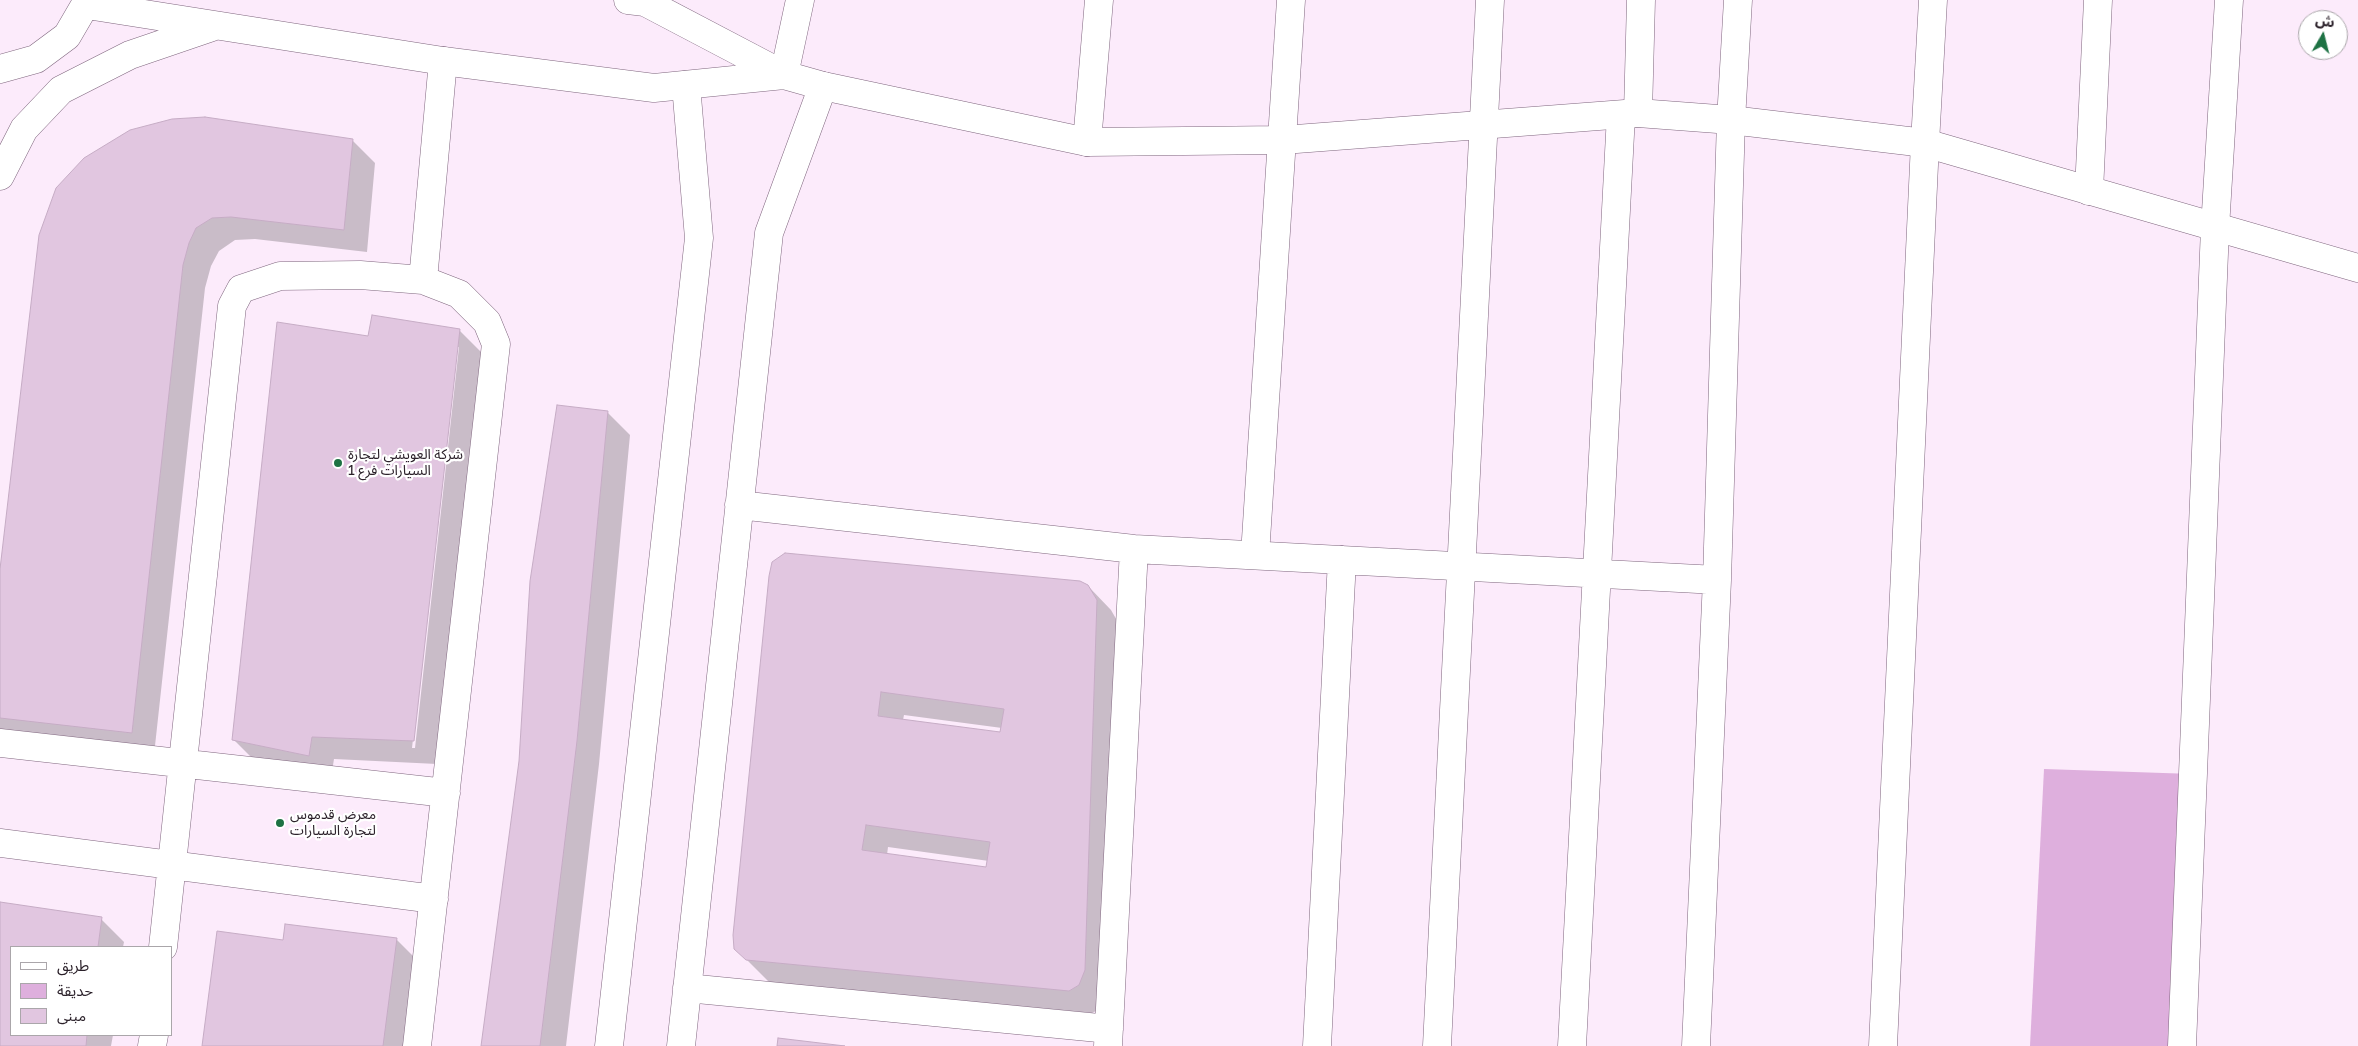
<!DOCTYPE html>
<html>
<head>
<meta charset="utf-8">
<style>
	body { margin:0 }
	#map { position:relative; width:2358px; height:1046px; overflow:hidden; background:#fcebfb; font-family:"Golos Text","Noto Sans Arabic",sans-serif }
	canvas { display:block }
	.legend { position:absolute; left:10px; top:946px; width:162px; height:90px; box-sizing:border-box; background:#fff; border:1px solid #aaa6aa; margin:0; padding:6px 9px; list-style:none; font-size:15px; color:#2b212a }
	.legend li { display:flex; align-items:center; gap:10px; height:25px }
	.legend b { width:25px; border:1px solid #aaa6aa }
	.north { position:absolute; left:2298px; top:10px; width:50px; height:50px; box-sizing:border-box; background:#fff; border:1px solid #aaa6aa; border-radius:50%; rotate:8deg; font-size:14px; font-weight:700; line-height:20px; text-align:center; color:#2b212a }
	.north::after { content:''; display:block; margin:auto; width:18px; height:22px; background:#1e7244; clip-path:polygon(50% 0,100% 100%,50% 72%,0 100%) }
</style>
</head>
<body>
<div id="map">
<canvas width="2358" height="1046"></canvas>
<ul class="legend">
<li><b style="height:6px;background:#fff"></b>طريق</li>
<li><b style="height:14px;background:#deafdd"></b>حديقة</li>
<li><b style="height:14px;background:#e1c6e0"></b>مبنى</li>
</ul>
<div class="north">ش</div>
</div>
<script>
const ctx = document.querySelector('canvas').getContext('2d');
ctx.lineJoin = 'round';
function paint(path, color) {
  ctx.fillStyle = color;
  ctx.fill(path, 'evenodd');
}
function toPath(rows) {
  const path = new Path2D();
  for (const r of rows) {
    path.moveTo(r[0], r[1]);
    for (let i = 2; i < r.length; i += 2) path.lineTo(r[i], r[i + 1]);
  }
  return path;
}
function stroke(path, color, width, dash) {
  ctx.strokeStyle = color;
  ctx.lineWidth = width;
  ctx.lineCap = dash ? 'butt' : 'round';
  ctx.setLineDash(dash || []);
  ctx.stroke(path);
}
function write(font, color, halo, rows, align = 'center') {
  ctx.font = font + ' "Golos Text","Noto Sans Arabic",sans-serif';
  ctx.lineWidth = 4.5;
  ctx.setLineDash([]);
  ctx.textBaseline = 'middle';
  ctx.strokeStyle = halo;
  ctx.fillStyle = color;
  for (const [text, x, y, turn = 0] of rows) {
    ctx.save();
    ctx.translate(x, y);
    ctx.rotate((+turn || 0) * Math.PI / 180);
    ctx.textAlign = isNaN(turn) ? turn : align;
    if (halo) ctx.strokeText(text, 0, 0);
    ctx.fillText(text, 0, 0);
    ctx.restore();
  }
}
const green = toPath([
	[2044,769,2193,774,2182,1046,2030,1046]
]);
const shadow = toPath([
	[353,141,375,163,367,252,255,239,235,240,219,251,211,266,205,288,154,755,0,731,0,580,40,236],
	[459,330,482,353,437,764,334,759,331,778,257,763,234,740,369,337],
	[457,347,459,347,415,748,412,748],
	[607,412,630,435,599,764,566,1046,483,1046,521,761],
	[770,576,1088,586,1111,610,1119,624,1102,1008,1092,1013,770,983,735,948],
	[904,715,1002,728,1002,734,903,720],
	[888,847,989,861,988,869,887,855],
	[0,903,101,919,124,942,123,947,11,947,11,1035,113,1035,111,1046,0,1046],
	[397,940,420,963,409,1046,203,1046,284,941]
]);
const building = toPath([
	[205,117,353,139,344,230,231,217,212,218,196,228,189,243,183,265,132,733,0,718,0,569,39,235,56,188,84,158,130,130,172,119,205,117],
	[372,315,460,329,414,741,312,737,309,756,232,740,277,322,368,336,372,315],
	[557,405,608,411,577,741,540,1046,481,1046,519,761,530,581,557,405],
	[785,553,1080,581,1088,585,1097,600,1085,970,1079,985,1069,991,746,960,734,949,733,935,769,576,772,562,785,553],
	[881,692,1004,709,1000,732,878,716,881,692],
	[866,825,990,842,986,867,862,850,866,825],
	[0,902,102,917,98,947,11,947,11,1035,87,1035,86,1046,0,1046,0,902],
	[285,924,397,938,383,1046,202,1046,217,931,283,940,285,924],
	[778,1038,845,1046,777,1046,778,1038]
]);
const minor = toPath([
	[784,75,800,0],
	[1638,113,1641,0],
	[1087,142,1099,0],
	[2089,191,2098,0],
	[2215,228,2229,0],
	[423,280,443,61],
	[739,505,1134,549,1717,580],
	[1255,555,1291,0],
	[0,743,446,793],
	[0,843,434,899],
	[163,947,232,306,241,289,280,276,360,275,423,280,459,294,487,322,496,344,417,1046],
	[687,988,1109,1029],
	[152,1046,154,1035],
	[609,1046,699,238,686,85],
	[681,1046,769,233,823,86],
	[1108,1046,1134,549],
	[1317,1046,1342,560],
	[1437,1046,1490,0],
	[1572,1046,1621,115],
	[1696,1046,1717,580,1731,120,1738,0],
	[1883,1046,1925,143,1933,0]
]);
const tertiary = toPath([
	[2182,1046,2215,228]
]);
const secondary = toPath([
	[628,0,645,2,784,75,823,86,1087,142,1283,140,1638,113,1731,120,1925,143,2358,268],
	[87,5,443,61,654,88,784,75],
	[0,69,36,59,67,36,88,0],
	[0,176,24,129,61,90,130,55,212,27]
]);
const markers = [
	[338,463,5,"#1e7244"],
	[280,823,5,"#1e7244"]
];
const poiNames = [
	["شركة العويشي لتجارة",348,455],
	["السيارات فرع 1",348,471],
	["معرض قدموس",290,815],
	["لتجارة السيارات",290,831]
];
paint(green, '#deafdd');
paint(shadow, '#0003');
paint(building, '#e1c6e0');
stroke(building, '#c6acc5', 1);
stroke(minor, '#7f667e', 29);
stroke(tertiary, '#7f667e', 29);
stroke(secondary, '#7f667e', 29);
stroke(minor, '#fff', 28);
stroke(tertiary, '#fff', 28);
stroke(secondary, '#fff', 28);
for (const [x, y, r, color] of markers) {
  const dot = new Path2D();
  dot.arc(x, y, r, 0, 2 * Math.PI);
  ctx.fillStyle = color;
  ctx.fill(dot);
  stroke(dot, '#fff', 2);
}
write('14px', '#2b212a', '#fff', poiNames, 'left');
</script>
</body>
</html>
